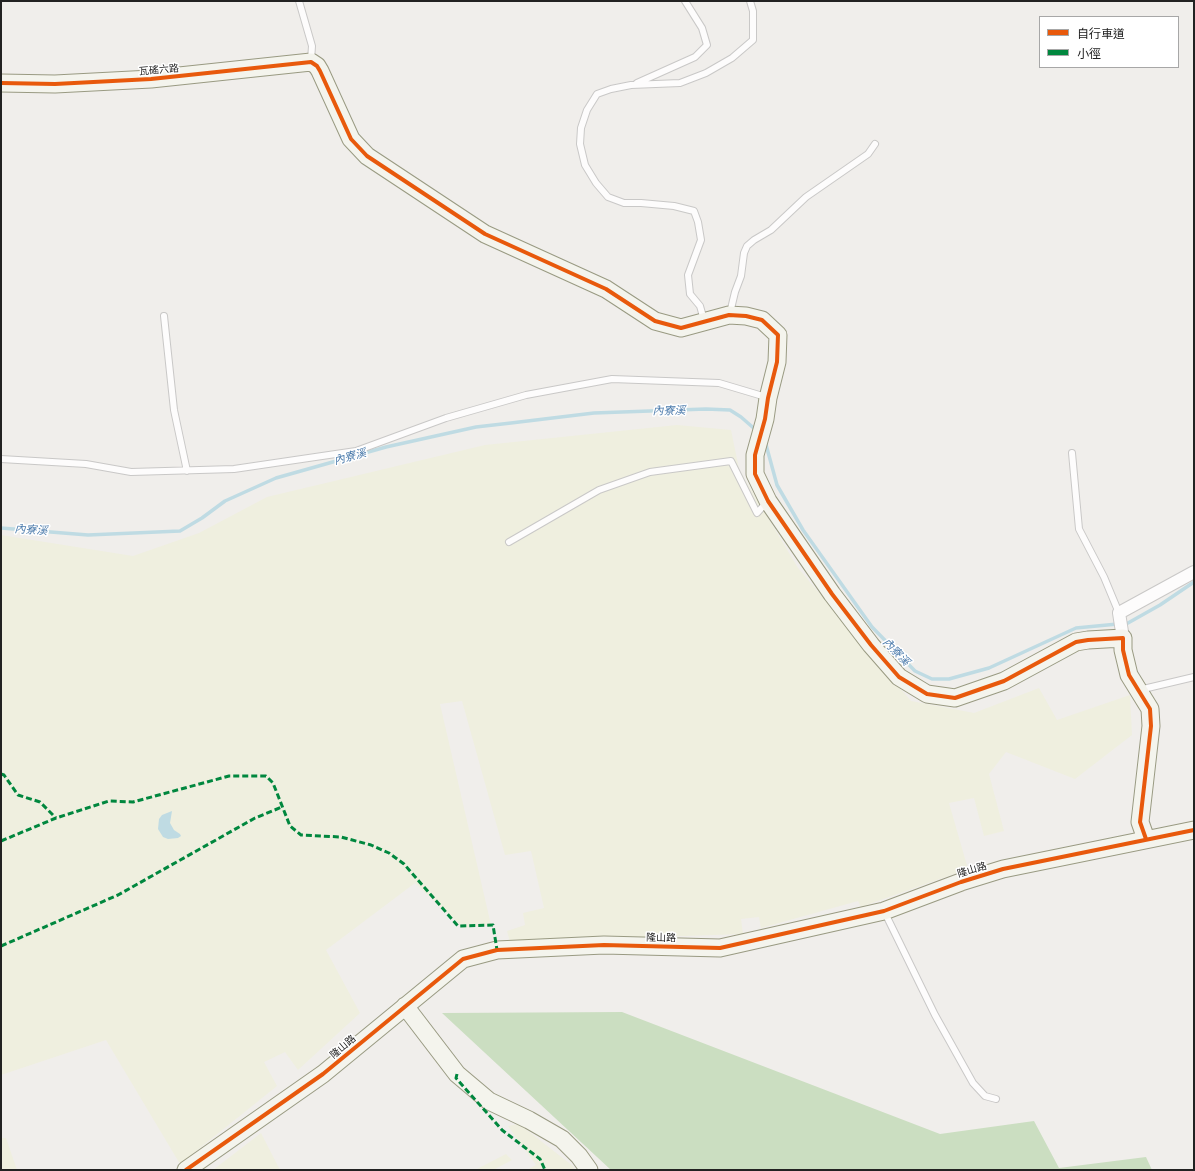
<!DOCTYPE html>
<html>
<head>
<meta charset="utf-8">
<style>
	body { margin:0 }
	#map { position:relative; width:1195px; height:1171px; overflow:hidden; background:#f0eeeb; font-family:Mulish,"Noto Sans TC",sans-serif }
	canvas { display:block }
	.frame { position:absolute; inset:0; border:2px solid #222; pointer-events:none }
	.legend { position:absolute; left:1039px; top:16px; width:140px; height:52px; box-sizing:border-box; background:#fff; border:1px solid #a7a7a7; margin:0; padding:5px 7px; list-style:none; font-size:12px; color:#222 }
	.legend li { display:flex; align-items:center; gap:8px; height:20px }
	.legend b { width:20px; border:1px solid #a7a7a7 }
</style>
</head>
<body>
<div id="map">
<canvas width="1195" height="1171"></canvas>
<div class="frame"></div>
<ul class="legend">
<li><b style="height:5px;background:#e8590c"></b>自行車道</li>
<li><b style="height:5px;background:#00873e"></b>小徑</li>
</ul>
</div>
<script>
const ctx = document.querySelector('canvas').getContext('2d');
ctx.lineJoin = 'round';
function paint(path, color) {
  ctx.fillStyle = color;
  ctx.fill(path, 'evenodd');
}
function toPath(rows) {
  const path = new Path2D();
  for (const r of rows) {
    path.moveTo(r[0], r[1]);
    for (let i = 2; i < r.length; i += 2) path.lineTo(r[i], r[i + 1]);
  }
  return path;
}
function stroke(path, color, width, dash) {
  ctx.strokeStyle = color;
  ctx.lineWidth = width;
  ctx.lineCap = dash ? 'butt' : 'round';
  ctx.setLineDash(dash || []);
  ctx.stroke(path);
}
function write(font, color, halo, rows, align = 'center') {
  ctx.font = font + ' Mulish,"Noto Sans TC",sans-serif';
  ctx.lineWidth = 3;
  ctx.setLineDash([]);
  ctx.textBaseline = 'middle';
  ctx.strokeStyle = halo;
  ctx.fillStyle = color;
  for (const [text, x, y, turn = 0] of rows) {
    ctx.save();
    ctx.translate(x, y);
    ctx.rotate((+turn || 0) * Math.PI / 180);
    ctx.textAlign = isNaN(turn) ? turn : align;
    if (halo) ctx.strokeText(text, 0, 0);
    ctx.fillText(text, 0, 0);
    ctx.restore();
  }
}
const farmland = toPath([
	[677,425,731,430,739,469,798,568,911,701,974,713,1039,688,1057,720,1130,695,1132,735,1075,779,1006,752,989,774,1004,831,984,836,974,798,949,803,968,869,861,907,858,901,761,928,759,917,741,919,743,934,510,942,507,931,525,925,523,913,544,908,531,851,505,855,462,701,440,704,491,925,463,928,415,883,326,950,360,1013,298,1070,285,1052,264,1062,277,1086,180,1164,106,1040,1,1075,1,535,133,556,199,533,267,497,485,445],
	[519,1124,573,1166,575,1170,527,1170,536,1165,508,1126],
	[261,1133,280,1170,213,1170],
	[1,1138,6,1138,17,1170,1,1170],
	[506,1154,512,1160,495,1169,495,1170,475,1170]
]);
const forest = toPath([
	[622,1012,940,1134,1034,1121,1059,1168,1146,1157,1152,1170,611,1170,442,1013]
]);
const water = toPath([
	[172,811,170,823,174,830,180,834,181,836,178,838,168,839,163,837,158,829,159,819,162,815]
]);
const stream = toPath([
	[765,441,777,485,803,530,872,627,915,671,932,679,949,679,989,668,1076,628,1128,623,1160,605,1194,582],
	[1,528,88,535,180,531,202,518,225,501,276,478,386,447,476,427,511,423,594,413,706,409,730,410,741,417,757,431]
]);
const lane = toPath([
	[299,1,312,46,311,60],
	[637,83,695,57,707,45,702,28,685,1],
	[730,313,735,292,741,276,744,253,747,246,754,240,771,230,806,197,868,154,875,144],
	[164,316,174,410,187,471],
	[704,320,700,306,690,294,688,275,701,240,698,222,694,211,674,206,641,203,624,203,608,197,596,183,585,165,580,144,581,128,587,110,597,94,611,89,631,85,680,83,706,73,732,58,753,40,753,11,750,1],
	[1072,453,1079,529,1104,577,1119,613],
	[1,459,86,464,131,472,234,469,356,451,446,418,526,395,612,379,719,383,766,397],
	[509,542,599,490,650,472,731,461,757,513,767,502],
	[1139,690,1194,677],
	[885,913,935,1015,973,1083,985,1096,996,1099]
]);
const street = toPath([
	[1123,638,1119,613,1194,572]
]);
const secondary = toPath([
	[1,83,55,84,151,79,311,62,317,66,320,71,351,139,367,156,485,234,606,289,655,321,681,328,729,315,746,316,762,320,778,335,777,362,768,398,765,419,755,455,755,474,768,501,832,594,871,645,899,677,927,694,955,698,1004,681,1076,642,1088,640,1123,638,1123,650,1129,675,1150,709,1151,726,1140,822,1146,839],
	[405,1006,457,1074,489,1101,529,1120,562,1139,579,1156,589,1170],
	[186,1170,323,1074,463,959,497,950,604,945,720,948,884,911,961,882,1003,869,1194,830]
]);
const quiet = toPath([
	[1,774,4,775,18,795,40,802,56,818],
	[1,841,56,818,109,801,133,802,229,776,266,776,273,783,290,826,301,835,341,837,371,845,389,853,404,864,458,926,493,925,497,950],
	[1,946,118,895,255,818,282,807],
	[457,1074,456,1078,502,1130,540,1159,545,1170]
]);
const cycleway = toPath([
	[1,83,55,84,151,79,311,62,317,66,320,71,351,139,367,156,485,234,606,289,655,321,681,328,729,315,746,316,762,320,778,335,777,362,768,398,765,419,755,455,755,474,768,501,832,594,871,645,899,677,927,694,955,698,1004,681,1076,642,1088,640,1123,638,1123,650,1129,675,1150,709,1151,726,1140,822,1146,839],
	[186,1170,323,1074,463,959,497,950,604,945,720,948,884,911,961,882,1003,869,1194,830]
]);
const streetNames = [
	["瓦磘六路",159,70,-5],
	["隆山路",972,870,-17],
	["隆山路",661,938,1],
	["隆山路",343,1047,-40]
];
const waterNames = [
	["內寮溪",669,411,-1],
	["內寮溪",350,457,-15],
	["內寮溪",31,530,4],
	["內寮溪",896,652,46]
];
paint(farmland, '#efefdf');
paint(forest, '#cbdec1');
paint(water, '#bfdbe3');
stroke(stream, '#bfdbe3', 3.5);
stroke(lane, '#c9c8c7', 8);
stroke(street, '#c9c8c7', 14);
stroke(secondary, '#999a82', 19);
stroke(lane, '#fdfcfc', 6);
stroke(street, '#fdfcfc', 12);
stroke(secondary, '#f4f4ed', 17);
stroke(quiet, '#00873e', 3, [6, 3]);
stroke(cycleway, '#e8590c', 4);
write('10px', '#222', '#fff', streetNames);
write('italic 11px', '#4a7aab', '#fff', waterNames);
</script>
</body>
</html>
